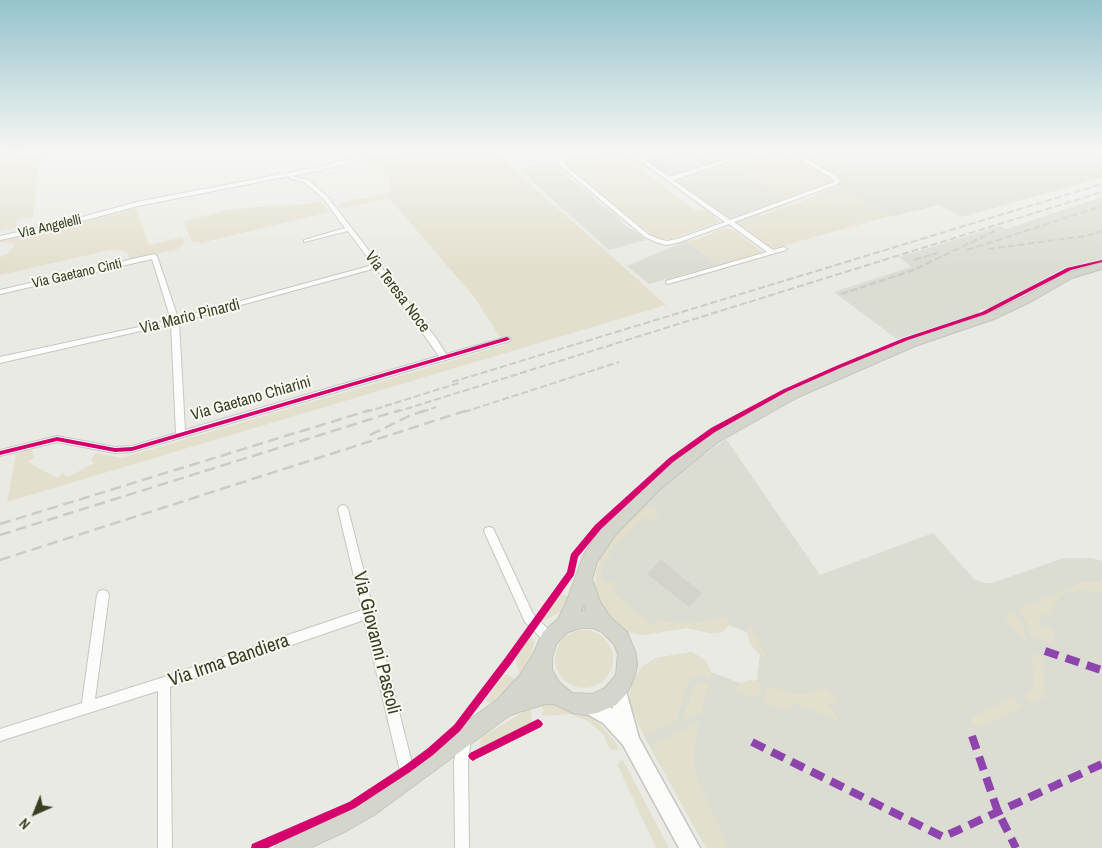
<!DOCTYPE html>
<html>
<head>
<meta charset="utf-8">
<style>
	body { margin:0 }
	#map { position:relative; width:1102px; height:848px; overflow:hidden; background:#eaeae5; font-family:"Archivo Narrow",sans-serif }
	canvas { display:block }
	.north { position:absolute; left:10px; top:788px; width:50px; height:50px; -webkit-text-stroke:4px #f9f9f3; paint-order:stroke; rotate:224deg; font-size:14px; font-weight:700; line-height:20px; text-align:center; color:#373e21 }
	.north::after { content:''; display:block; margin:auto; width:18px; height:22px; background:#373e21; clip-path:polygon(50% 0,100% 100%,50% 72%,0 100%) }
</style>
</head>
<body>
<div id="map">
<canvas width="1102" height="848"></canvas>
<div class="north">N</div>
</div>
<script>
const ctx = document.querySelector('canvas').getContext('2d');
ctx.lineJoin = 'round';
function paint(path, color) {
  ctx.fillStyle = color;
  ctx.fill(path, 'evenodd');
}
function toPath(rows) {
  const path = new Path2D();
  for (const r of rows) {
    if (r.length === 3) {
      path.moveTo(r[0] + r[2], r[1]);
      path.arc(r[0], r[1], r[2], 0, 2 * Math.PI);
      continue;
    }
    path.moveTo(r[0], r[1]);
    for (let i = 2; i < r.length; i += 2) path.lineTo(r[i], r[i + 1]);
  }
  return path;
}
function stroke(path, color, width, dash) {
  ctx.strokeStyle = color;
  ctx.lineWidth = width;
  ctx.lineCap = dash ? 'butt' : 'round';
  ctx.setLineDash(dash || []);
  ctx.stroke(path);
}
function write(font, color, halo, rows, align = 'center') {
  ctx.font = font + ' "Archivo Narrow",sans-serif';
  ctx.lineWidth = 4;
  ctx.setLineDash([]);
  ctx.textBaseline = 'middle';
  ctx.strokeStyle = halo;
  ctx.fillStyle = color;
  for (const [text, x, y, turn = 0] of rows) {
    ctx.save();
    ctx.translate(x, y);
    ctx.rotate((+turn || 0) * Math.PI / 180);
    ctx.textAlign = isNaN(turn) ? turn : align;
    if (halo) ctx.strokeText(text, 0, 0);
    ctx.fillText(text, 0, 0);
    ctx.restore();
  }
}
const built = toPath([
	[666,150,702,150,794,201,730,227,635,159],
	[784,150,1102,150,1102,178,961,217,939,205,891,217,840,189,835,180,823,171],
	[552,161,555,161,556,165,564,174,593,196,593,198,620,219,620,221,630,229,634,230,646,240,609,250,518,169],
	[1102,197,1102,259,1064,268,991,308,979,310,979,313,897,339,834,292,911,267,899,257,1000,226,1006,229],
	[686,241,718,265,649,284,627,266],
	[726,439,820,575,933,533,975,580,985,583,992,583,1064,558,1092,558,1102,561,1102,848,706,848,644,736,630,705,631,685,642,667,656,658,692,652,706,661,711,672,740,683,757,680,760,655,753,648,748,633,729,625,722,632,711,633,686,628,642,635,625,631,607,615,596,572,610,539,657,490]
]);
const green = toPath([
	[404,150,493,150,666,305,7,502,16,454,32,449,34,457,28,462,57,478,63,473,68,477,94,463,91,459,96,453,122,458,505,345,475,298,389,198,341,209,337,204,391,192,390,179,380,166,362,161],
	[604,150,623,150,645,166,639,168,696,211,705,209,720,222,676,237,672,240,655,237,583,180,584,178,576,171,565,164,567,160],
	[695,150,747,150,712,161],
	[775,150,781,150,831,178,832,181,787,198,727,166],
	[43,153,43,163,37,165,38,166,33,217,17,220,16,228,0,231,0,160],
	[837,186,890,216,775,248,769,247,739,224,740,222,775,211,775,209,798,203],
	[320,201,330,212,201,243,191,241,184,221,228,210,256,207,300,205],
	[136,208,149,245,183,237,184,243,176,250,138,257,130,259,128,253,125,251,110,250,0,275,0,257,8,253,14,246,13,243,0,242,0,239,80,223],
	[724,228,734,230,762,252,718,265,686,241,696,240],
	[648,505,656,508,658,516,653,522,645,517,608,552,611,557,603,563,601,575,605,581,612,582,617,586,612,591,652,625,658,620,676,623,692,623,725,617,729,620,729,625,722,632,711,633,686,628,642,635,632,633,625,631,602,609,595,590,596,572,602,554,623,524,633,519],
	[1083,582,1102,582,1102,593,1085,590,1066,592,1057,600,1052,613,1053,618,1039,613,1041,626,1054,630,1053,644,1030,635,1028,625,1019,609],
	[559,594,569,596,561,611,548,619,542,620],
	[1013,611,1023,625,1026,640,1005,619,1009,613],
	[752,620,751,629,767,656,766,659,753,648,749,641,748,633],
	[584,659,29],
	[531,636,534,642,531,662,523,678,517,668,516,657],
	[692,652,706,661,711,672,710,680,702,676,692,677,689,680,676,721,644,736,630,705,631,685,642,667,656,658],
	[1032,653,1043,658,1045,697,1030,704,1022,695,1034,688],
	[507,674,516,680,497,701,491,704,487,702,487,698,500,680],
	[749,680,761,682,760,694,757,697,752,697,733,689,740,684],
	[701,681,709,685,701,713,682,722,694,685],
	[769,686,796,694,809,694,824,688,832,693,836,700,828,704,839,721,798,704,782,709,767,703,764,697,767,687],
	[1014,697,1022,708,977,728,970,718],
	[547,704,557,705,593,717,615,741,619,750,612,750,606,743,604,735,588,721,570,714,543,716,542,713,544,711,542,707,538,708,536,705],
	[530,708,532,716,530,725,478,750,482,737],
	[697,723,699,725,693,750,694,765,698,779,729,848,706,848,650,746],
	[623,760,669,848,656,848,617,764]
]);
const canal = toPath([
	[18,150,32,150,0,156,0,152,18,150]
]);
const building = toPath([
	[661,560,702,593,689,607,647,574]
]);
const street = toPath([
	[387,150,395,150,318,171,292,176,308,180,327,196,436,338,446,354,507,337,511,339,510,341,132,452,115,453,57,442,0,456,0,450,57,436,115,447,132,446,176,433,171,324,0,363,0,357,171,320,152,259,0,294,0,290,154,254,157,256,178,318,373,265,348,231,304,242,304,240,345,228,323,198,304,182,289,178,289,176,138,206,67,225,0,240,0,236,64,222,137,202,318,167,387,150],
	[376,268,439,356,185,430,179,322,376,268],
	[590,150,598,150,565,160,564,164,649,235,659,239,667,241,677,239,725,222,625,150,631,150,642,158,669,150,677,150,645,160,669,177,756,150,764,150,673,180,730,220,834,182,834,180,832,178,784,150,790,150,836,176,840,180,838,184,734,222,773,250,784,247,787,249,786,250,668,284,666,283,666,281,767,252,729,224,680,242,667,245,655,242,645,237,558,164,561,158,590,150],
	[343,505,346,506,348,509,415,775,413,780,408,782,403,780,401,775,364,620,170,687,172,848,158,848,158,691,0,741,0,729,82,703,97,595,99,591,103,590,107,591,109,595,95,699,164,677,362,610,338,509,340,506,343,505],
	[489,527,493,528,533,614,552,633,554,637,552,641,548,643,544,641,525,622,484,531,485,528,489,527],
	[465,733,470,734,471,739,468,761,469,848,455,848,454,761,459,739,460,734,465,733]
]);
const secondary = toPath([
	[617,682,623,685,626,691,639,738,700,848,679,848,623,745,603,723,582,711,579,705,582,699,588,696,613,709,608,691,611,685,617,682]
]);
const primary = toPath([
	[1102,263,1102,269,1072,278,1032,301,994,319,915,346,798,397,718,442,661,488,616,534,597,562,592,579,600,602,611,618,627,632,636,654,637,666,634,678,627,693,616,705,597,713,585,715,573,713,554,704,545,704,510,715,374,815,346,831,310,848,275,848,278,840,358,799,497,700,520,675,533,655,543,632,558,619,566,603,584,554,604,524,651,480,708,434,788,391,907,340,986,315,1024,297,1064,274,1102,263],
	[584,604,586,611,581,611,583,607,584,604],
	[581,628,593,628,602,632,614,644,618,654,616,675,605,688,593,694,572,693,559,682,552,670,552,658,556,644,568,632,581,628]
]);
const railFar1 = toPath([
	[988,249,1086,236,1102,231],
	[967,250,1102,206],
	[914,260,937,253],
	[841,294,911,271,995,231],
	[452,382,1102,184],
	[366,412,459,383],
	[396,412,1102,192],
	[422,412,436,407],
	[464,412,619,362]
]);
const rail = toPath([
	[370,435,409,416,426,410],
	[0,524,370,410],
	[0,535,400,410],
	[0,560,468,410]
]);
const quiet = toPath([
	[1045,651,1101,670,1102,674],
	[972,736,998,812,1016,848],
	[752,742,943,837,1102,764]
]);
const cycleway = toPath([
	[1102,260,1102,262,1071,270,986,314,908,340,840,368,786,392,715,432,673,462,601,529,578,557,574,575,511,664,460,731,433,755,410,772,355,808,268,848,251,848,252,844,349,802,404,766,427,749,454,725,505,658,567,572,571,554,595,525,669,458,711,428,782,390,836,366,904,338,982,312,1067,268,1102,260],
	[507,337,510,339,509,340,132,451,115,452,57,441,0,455,0,451,57,437,115,448,132,447,507,337],
	[538,719,541,721,543,724,541,727,476,759,473,761,470,759,468,756,470,753,538,719]
]);
const farStreetnames = [
	["Via Angelelli",50,227,-13],
	["Via Gaetano Cinti",77,274,-13]
];
const streetNames = [
	["Via Teresa Noce",397,292,53],
	["Via Mario Pinardi",190,317,-14],
	["Via Gaetano Chiarini",251,399,-16]
];
const nearStreetnames = [
	["Via Giovanni Pascoli",376,643,76],
	["Via Irma Bandiera",229,661,-19]
];
paint(built, '#dbdcd2');
paint(green, '#e3dfcd');
paint(canal, '#b8daa5');
paint(building, '#d3d3cc');
stroke(street, '#c6c7c2', 2);
stroke(secondary, '#c6c7c0', 3);
stroke(primary, '#c4c6bc', 2);
paint(street, '#fcfcfb');
paint(secondary, '#fcfcfb');
paint(primary, '#d4d6cd');
stroke(railFar1, '#cbcbc7', 2, [7, 3]);
stroke(rail, '#cbcbc7', 2.5, [11, 5.5]);
stroke(quiet, '#8e44ad', 8, [14, 8]);
paint(cycleway, '#d6006c');
const sky = ctx.createLinearGradient(0, 0, 0, 269);
sky.addColorStop(0, '#95c3cd');
sky.addColorStop(0.56, '#f6f6f3');
sky.addColorStop(1, '#f6f6f300');
ctx.fillStyle = sky;
ctx.fillRect(0, 0, 1102, 269);
write('14px', '#373e21', '#f9f9f3', farStreetnames);
write('16px', '#373e21', '#f9f9f3', streetNames);
write('19px', '#373e21', '#f9f9f3', nearStreetnames);
</script>
</body>
</html>
